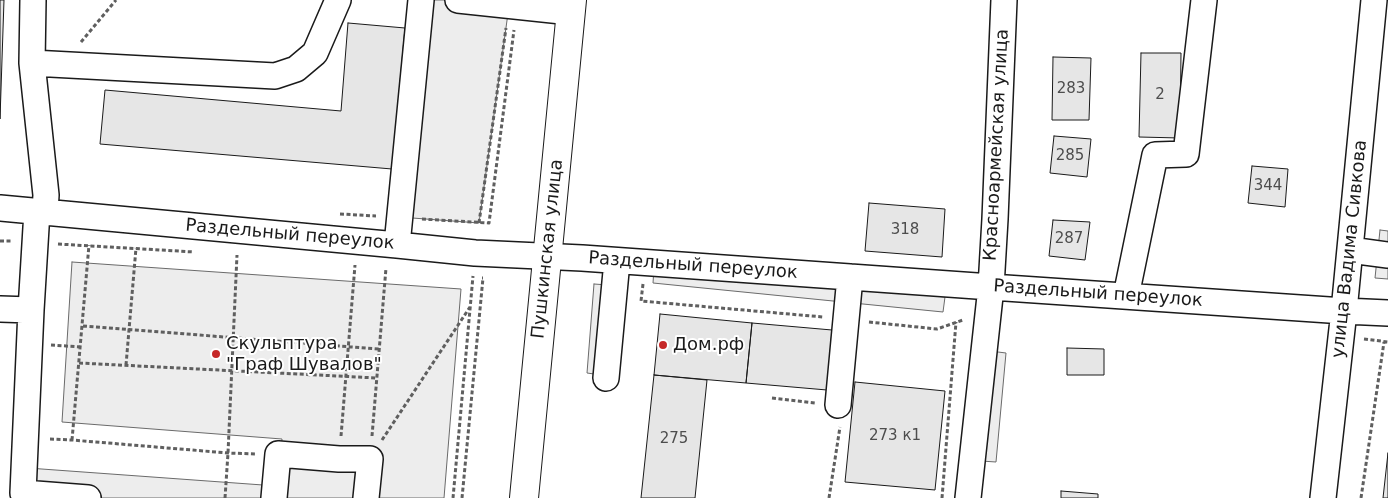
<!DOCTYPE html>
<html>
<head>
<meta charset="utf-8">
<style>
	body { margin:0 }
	canvas { display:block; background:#fff }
</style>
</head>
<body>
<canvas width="1388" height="498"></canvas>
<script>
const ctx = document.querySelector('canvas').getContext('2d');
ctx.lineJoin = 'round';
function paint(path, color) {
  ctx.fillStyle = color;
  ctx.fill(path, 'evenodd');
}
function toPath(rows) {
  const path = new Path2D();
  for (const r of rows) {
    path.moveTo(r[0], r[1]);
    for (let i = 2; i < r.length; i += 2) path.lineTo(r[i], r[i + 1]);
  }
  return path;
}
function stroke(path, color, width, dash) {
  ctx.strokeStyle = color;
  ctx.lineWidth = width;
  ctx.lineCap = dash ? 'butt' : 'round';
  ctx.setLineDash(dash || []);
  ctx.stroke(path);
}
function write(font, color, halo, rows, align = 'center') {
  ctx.font = font + ' "DejaVu Sans",sans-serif';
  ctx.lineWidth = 4;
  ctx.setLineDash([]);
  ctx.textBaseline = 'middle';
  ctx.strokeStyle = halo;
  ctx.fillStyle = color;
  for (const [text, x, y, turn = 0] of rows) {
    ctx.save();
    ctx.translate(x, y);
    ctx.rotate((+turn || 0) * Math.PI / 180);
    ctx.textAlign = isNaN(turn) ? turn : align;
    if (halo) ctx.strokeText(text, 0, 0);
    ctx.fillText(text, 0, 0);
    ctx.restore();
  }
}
const built = toPath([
	[421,0,459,0,509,6,479,223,399,217,421,0],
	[1380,230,1388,231,1388,279,1375,278,1380,230],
	[72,262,461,289,444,498,278,498,282,439,62,422,72,262],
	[654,268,945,297,943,312,653,283,654,268],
	[594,284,608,285,601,375,587,373,594,284],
	[990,351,1006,353,996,462,981,461,990,351],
	[14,467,263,485,262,498,12,498,14,467]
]);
const building = toPath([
	[0,0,4,0,0,119,0,0],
	[348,23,405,28,392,169,100,144,105,90,341,111,348,23],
	[1141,53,1181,53,1180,138,1139,137,1141,53],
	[1053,57,1091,58,1089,120,1052,120,1053,57],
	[1054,136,1091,139,1087,177,1050,173,1054,136],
	[1252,166,1288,169,1285,207,1248,203,1252,166],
	[869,203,945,209,942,257,865,251,869,203],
	[1053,220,1090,222,1085,260,1049,256,1053,220],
	[660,314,752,323,746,383,654,375,660,314],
	[752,323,832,330,827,390,746,383,752,323],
	[1067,348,1104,349,1104,375,1067,375,1067,348],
	[654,375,707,380,695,498,641,498,654,375],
	[855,382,945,391,935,490,845,482,855,382],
	[1388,453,1388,498,1383,498,1388,453],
	[1061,491,1098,494,1098,498,1061,498,1061,491]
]);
const path = toPath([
	[81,42,116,0],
	[340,214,376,216],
	[422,219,489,223,514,30],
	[479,223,506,28],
	[0,241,12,241],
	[58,244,194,252],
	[643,284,641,301,823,317],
	[869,322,937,329,963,320],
	[83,326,379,349],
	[1364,339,1388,342],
	[51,345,81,347],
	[79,363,377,378],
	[126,365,136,248],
	[772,398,815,403],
	[341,436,355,265],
	[372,436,386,268],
	[50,439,72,440,228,453,255,454],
	[72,440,89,245],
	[382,440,470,307],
	[225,498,228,453,237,255],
	[453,498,473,276],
	[462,498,483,278,482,278],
	[829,498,840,427],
	[942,498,956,322],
	[1361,498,1384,342]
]);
const minor = toPath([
	[33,0,32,63,46,195,45,212],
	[458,0,571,12],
	[32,63,275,76,296,69,315,53,338,0],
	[0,208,397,245,475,253,582,258,991,287,1344,311,1388,313],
	[37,211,31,310,23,493,88,498],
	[397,245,421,0],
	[1350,250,1388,255],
	[1126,296,1155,155,1186,154,1204,0],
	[0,309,31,310],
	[606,378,617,261],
	[838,405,850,277],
	[274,498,278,454,339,459,370,459,366,498],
	[968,498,991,287,995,219,1004,0],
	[1323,498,1344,311,1374,0]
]);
const major = toPath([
	[524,498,572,0]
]);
const markers = [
	[663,345,5,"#c62828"],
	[216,354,5,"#c62828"]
];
const numberNames = [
	["283",1071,89],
	["2",1160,95],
	["285",1070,156],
	["344",1268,186],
	["318",905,230],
	["287",1069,239],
	["273 к1",895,436],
	["275",674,439]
];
const streetNames = [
	["Красноармейская улица",997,145,-87],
	["Раздельный переулок",290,235,5],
	["Пушкинская улица",548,249,-84],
	["улица Вадима Сивкова",1350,249,-84],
	["Раздельный переулок",693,266,4],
	["Раздельный переулок",1098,294,4]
];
const poiNames = [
	["Скульптура",226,344],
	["\"Граф Шувалов\"",226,365],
	["Дом.рф",673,345]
];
paint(built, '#ededed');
stroke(built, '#6a6a6a', 1);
paint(building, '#e6e6e6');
stroke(building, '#1a1a1a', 1);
stroke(minor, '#1a1a1a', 28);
stroke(major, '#1a1a1a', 30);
stroke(path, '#5f5f5f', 3, [4, 2.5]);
stroke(minor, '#fff', 25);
stroke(major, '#fff', 28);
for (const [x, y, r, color] of markers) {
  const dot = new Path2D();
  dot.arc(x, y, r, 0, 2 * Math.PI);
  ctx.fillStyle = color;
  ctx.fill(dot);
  stroke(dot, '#fff', 2);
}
write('15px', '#4d4d4d', null, numberNames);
write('18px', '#1a1a1a', '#fff', streetNames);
write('18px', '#1a1a1a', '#fff', poiNames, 'left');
</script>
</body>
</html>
